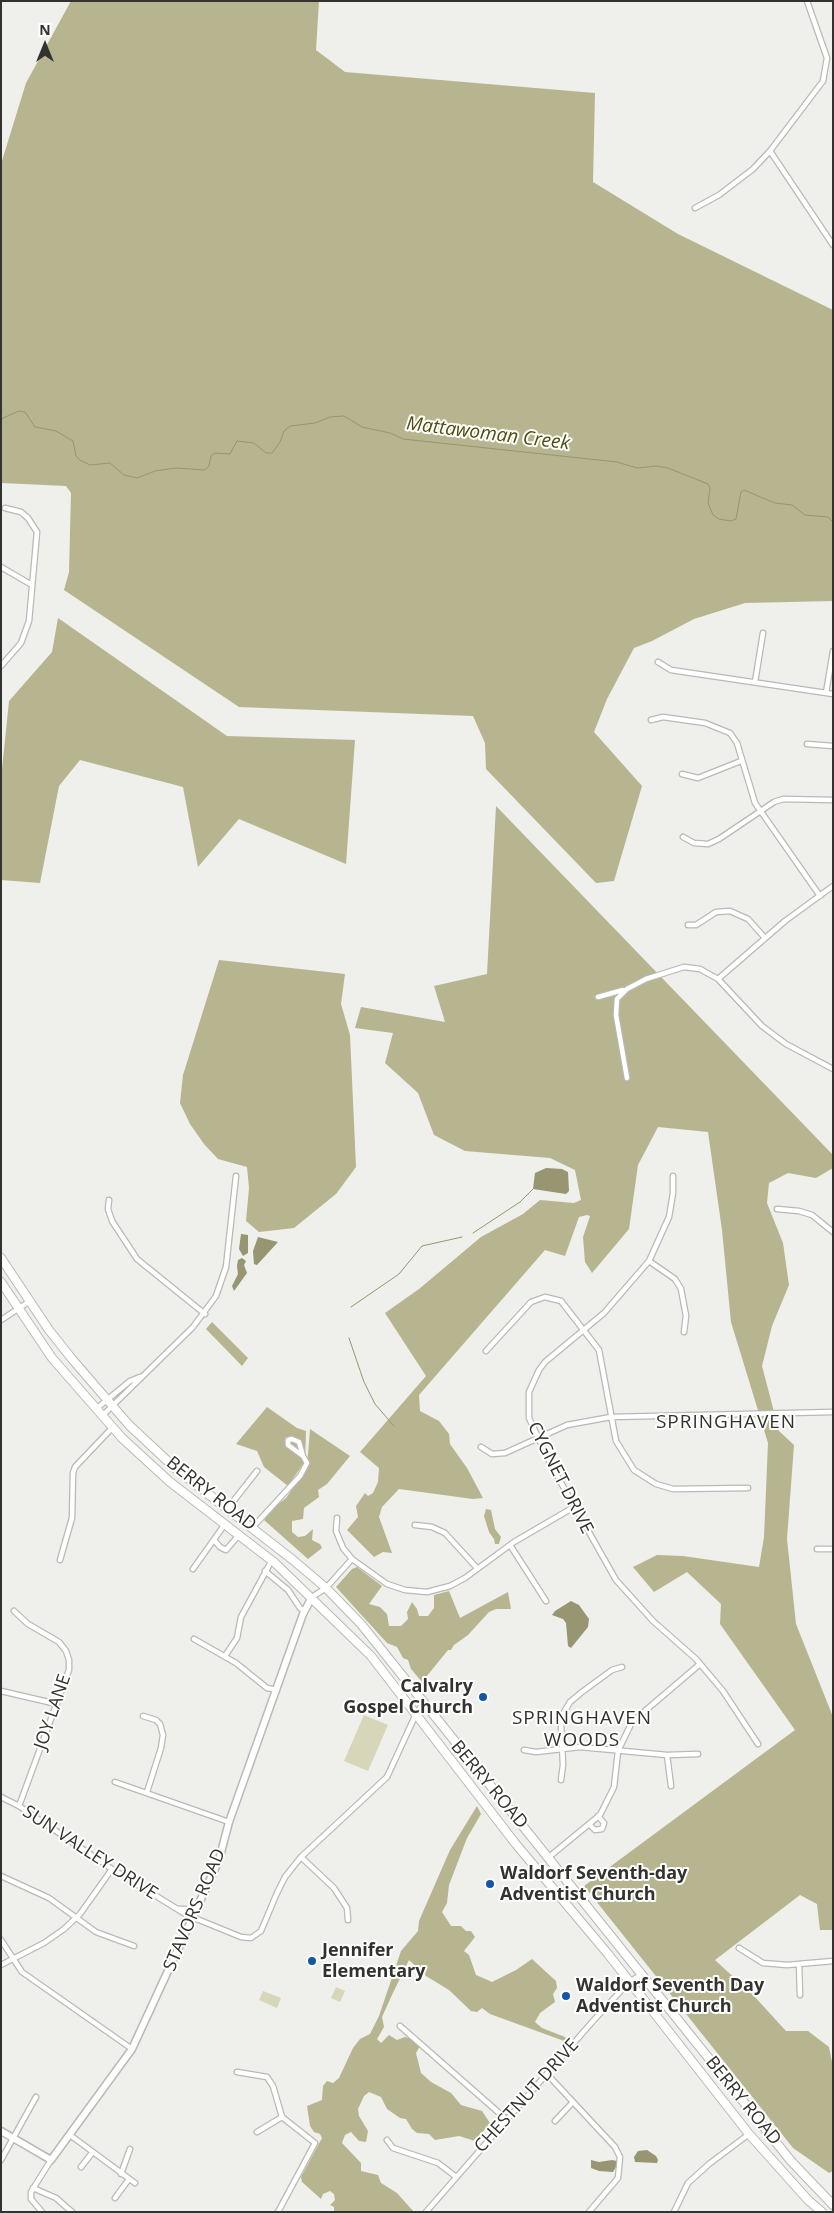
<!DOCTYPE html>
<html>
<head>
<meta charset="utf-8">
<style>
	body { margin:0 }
	#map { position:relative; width:834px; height:2213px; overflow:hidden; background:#efefeb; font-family:"Open Sans",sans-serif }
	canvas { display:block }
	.frame { position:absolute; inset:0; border:2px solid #323230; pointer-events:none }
	.north { position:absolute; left:20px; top:20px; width:50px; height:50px; -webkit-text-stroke:4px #fffffe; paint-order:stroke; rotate:0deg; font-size:14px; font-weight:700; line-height:20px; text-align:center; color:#323230 }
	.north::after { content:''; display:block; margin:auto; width:18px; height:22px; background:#323230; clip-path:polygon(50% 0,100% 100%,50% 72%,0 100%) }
</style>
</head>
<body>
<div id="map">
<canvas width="834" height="2213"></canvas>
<div class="frame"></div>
<div class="north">N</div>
</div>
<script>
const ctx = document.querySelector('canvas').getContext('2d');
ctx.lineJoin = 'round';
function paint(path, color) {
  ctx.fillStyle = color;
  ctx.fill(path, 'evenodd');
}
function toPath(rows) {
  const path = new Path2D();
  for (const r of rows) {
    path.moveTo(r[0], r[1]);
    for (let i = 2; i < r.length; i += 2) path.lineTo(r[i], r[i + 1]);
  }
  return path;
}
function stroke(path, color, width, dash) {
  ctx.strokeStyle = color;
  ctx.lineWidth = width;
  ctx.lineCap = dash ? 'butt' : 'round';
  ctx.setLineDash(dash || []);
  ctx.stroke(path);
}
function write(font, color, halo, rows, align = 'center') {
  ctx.font = font + ' "Open Sans",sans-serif';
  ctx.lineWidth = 4;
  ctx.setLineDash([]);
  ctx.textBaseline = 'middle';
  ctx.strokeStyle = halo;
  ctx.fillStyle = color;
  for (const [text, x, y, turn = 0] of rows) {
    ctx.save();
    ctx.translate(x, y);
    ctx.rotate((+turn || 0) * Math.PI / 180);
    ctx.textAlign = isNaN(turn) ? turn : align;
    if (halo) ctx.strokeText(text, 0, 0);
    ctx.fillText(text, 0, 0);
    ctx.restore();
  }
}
const green = toPath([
	[364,1715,388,1725,368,1771,344,1761],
	[336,1987,345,1991,340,2002,331,1998],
	[263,1991,281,1998,277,2008,259,2000]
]);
const forest = toPath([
	[71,1,319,1,316,50,345,72,595,93,593,182,678,234,833,310,833,601,745,603,694,619,652,641,634,648,607,699,594,732,642,786,614,881,596,883,486,769,485,743,473,716,239,707,64,590,69,572,71,493,66,486,1,483,1,164,26,83],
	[58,618,227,736,355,740,346,864,239,819,198,867,183,787,80,760,59,786,40,883,1,880,1,779,9,701,52,652],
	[496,806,833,1155,833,1168,816,1178,788,1173,769,1183,767,1203,783,1243,789,1285,772,1326,762,1366,779,1431,794,1445,787,1539,796,1624,833,1717,833,1930,820,1930,817,1904,800,1895,715,1960,754,1996,786,2031,808,2031,829,2047,833,2067,833,2171,829,2173,793,2148,584,1886,795,1730,720,1624,721,1604,687,1572,654,1592,633,1567,657,1555,683,1556,759,1567,764,1537,768,1443,731,1322,722,1230,708,1132,658,1127,638,1165,629,1229,592,1273,585,1262,583,1237,590,1216,587,1215,579,1217,565,1256,545,1250,419,1395,420,1411,439,1421,449,1434,450,1444,467,1468,483,1498,473,1499,399,1489,382,1507,379,1517,392,1553,383,1552,374,1557,347,1530,358,1517,356,1506,365,1493,368,1496,373,1493,378,1482,379,1468,360,1452,426,1376,385,1313,419,1289,481,1237,523,1214,540,1200,574,1203,581,1200,575,1170,550,1158,465,1151,434,1135,418,1093,385,1063,393,1033,355,1028,361,1007,445,1022,434,986,487,974],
	[219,960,345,974,341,1004,350,1035,356,1167,336,1194,294,1228,259,1232,246,1221,249,1188,247,1167,218,1159,204,1144,190,1124,180,1103,183,1075],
	[212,1322,248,1358,242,1366,206,1329],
	[267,1407,297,1428,306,1431,305,1461,288,1486,264,1467,257,1451,236,1444],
	[310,1429,350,1456,327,1484,318,1490,319,1497,304,1508,303,1519,292,1521,292,1532,298,1537,305,1536,313,1529,312,1540,320,1544,322,1548,308,1559,264,1520,277,1505,286,1498,307,1468],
	[486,1509,491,1510,495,1529,501,1537,499,1544,495,1544,494,1539,489,1532,484,1516],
	[357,1567,382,1586,369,1604,380,1607,387,1614,389,1626,401,1626,408,1619,407,1612,412,1602,417,1609,419,1616,428,1616,434,1608,434,1595,449,1591,460,1618,508,1592,511,1609,496,1609,489,1612,468,1635,454,1645,451,1650,448,1650,422,1682,411,1669,408,1660,403,1658,397,1647,387,1643,336,1587,352,1569],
	[477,1806,481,1814,467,1838,449,1885,447,1903,442,1912,451,1926,461,1926,466,1931,471,1931,475,1937,464,1951,469,1955,476,1975,492,1982,516,1970,532,1959,556,1981,557,1988,553,1994,555,2002,540,2013,535,2022,542,2028,565,2037,567,2042,490,2014,482,2008,477,2012,471,2011,449,1990,426,1976,409,1960,391,1997,382,2017,384,2027,377,2039,381,2043,389,2035,397,2040,405,2037,412,2039,420,2046,416,2053,421,2073,431,2082,451,2093,461,2105,482,2111,490,2123,475,2141,459,2136,435,2140,429,2134,417,2133,412,2129,406,2119,400,2118,387,2109,381,2097,369,2092,364,2096,358,2109,359,2116,368,2131,366,2142,359,2141,351,2132,345,2135,342,2143,361,2163,361,2171,378,2175,381,2183,397,2193,414,2212,334,2212,334,2207,330,2205,335,2200,334,2194,330,2191,323,2194,321,2199,302,2182,301,2177,322,2138,320,2134,314,2132,310,2126,307,2106,322,2100,323,2086,327,2081,333,2083,339,2078,353,2048,360,2039,370,2034,379,2016,401,1951,418,1931,419,1921,450,1850]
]);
const water = toPath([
	[546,1168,562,1169,568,1172,569,1191,566,1194,533,1189,535,1173],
	[241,1234,248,1235,248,1253,243,1256,239,1249],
	[258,1237,278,1242,257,1265,254,1264,253,1251],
	[242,1258,246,1261,244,1265,247,1273,234,1291,232,1286,238,1274,237,1266,238,1260],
	[571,1601,579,1605,589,1619,588,1627,571,1648,568,1646,566,1623,563,1619,552,1615,555,1611],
	[647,2150,656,2156,658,2160,657,2163,635,2162,634,2157,638,2151],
	[591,2160,599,2162,612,2160,617,2161,617,2165,613,2172,599,2171,591,2168]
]);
const stream = toPath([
	[1,419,19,411,25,412,35,427,56,431,73,441,76,456,80,460,90,465,110,463,124,475,137,478,155,471,176,468,205,470,209,466,211,456,215,453,230,454,237,441,254,443,266,453,272,453,280,442,284,431,290,426,315,423,330,417,344,416,362,427,390,433,403,439,617,462,637,468,656,466,668,468,708,484,710,488,708,503,713,515,719,519,731,521,736,519,741,492,744,490,775,503,792,505,805,515,828,517,833,522],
	[833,524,833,535],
	[473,1233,520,1202,533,1189],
	[351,1307,399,1274,422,1246,462,1237],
	[349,1338,364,1382,375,1404,394,1426]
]);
const street = toPath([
	[770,151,833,245],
	[695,208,719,195,753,169,770,151,823,81,827,58,807,1],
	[1,567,32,585],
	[658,662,671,670,833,694],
	[1,666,21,643,29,621,37,532,28,518,21,512,5,508],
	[755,682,763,633],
	[826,693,833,651],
	[651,720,663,717,705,723,730,733,737,743,755,803,820,896],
	[807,744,833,746],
	[682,774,698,778,741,761],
	[683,837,694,843,708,844,719,839,774,802,783,799,833,800],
	[688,925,696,925,716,912,730,911,748,919,765,938],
	[718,979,785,921,833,886],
	[598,997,623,990],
	[627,1078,616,1015,617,999,627,989,646,979,684,967,700,969,718,979,762,1026,786,1044,833,1069],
	[673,1176,673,1193,669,1217,649,1261,604,1313,545,1362,539,1370,529,1392,529,1418,551,1465,616,1580,653,1621,696,1659,723,1691,758,1744],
	[109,1200,108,1209,112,1221,137,1259,205,1314],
	[777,1209,799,1211,812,1215,833,1232],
	[649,1261,675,1279,681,1289,686,1316,684,1332],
	[1,1320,30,1301],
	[486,1351,531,1302,545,1297,561,1301,599,1350,616,1441,634,1470,656,1484,673,1489,748,1488],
	[96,1409,130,1381,140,1377],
	[102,1416,193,1327,216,1296,226,1267,236,1176],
	[292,1439,299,1442,303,1456,288,1445,288,1440,292,1439],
	[481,1447,492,1454,505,1453,567,1425,611,1417,833,1412],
	[228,1508,257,1471],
	[337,1518,336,1531,343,1548,352,1559,387,1584,405,1590,427,1592,450,1586,465,1578,514,1542,574,1507],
	[415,1525,432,1527,445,1533,477,1568],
	[253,1527,300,1476,307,1463,303,1456],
	[214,1540,220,1547,226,1550,239,1535],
	[510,1545,546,1601],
	[817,1549,833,1549],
	[60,1560,72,1518,73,1473,75,1467,112,1428],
	[193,1569,225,1524],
	[265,1571,288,1590,300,1608,304,1611],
	[312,1597,326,1588,352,1559],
	[14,1611,28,1624,59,1642,66,1651,69,1660,69,1670,19,1806],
	[194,1639,236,1663,267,1688,277,1690],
	[225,1656,237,1638,241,1617,272,1560],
	[1,1691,57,1704],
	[143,1716,156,1720,160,1724,163,1735,161,1748,147,1792],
	[524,1750,536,1752,580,1747,667,1755,698,1754],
	[667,1755,671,1786],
	[561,1780,563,1765,561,1724,563,1714,570,1702,582,1692,612,1670,622,1667],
	[115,1782,229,1822],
	[1,1797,19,1806,112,1869,187,1915,241,1937,251,1938,261,1931,277,1893,285,1877,301,1857,387,1777,416,1714,424,1702],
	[590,1825,595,1830,602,1829,604,1823,598,1816],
	[301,1857,334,1888,347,1908,348,1920],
	[549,1857,600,1815,614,1787,618,1751,632,1722,700,1664],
	[1,1876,49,1898,96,1932,134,1946],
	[178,1909,185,1909,194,1916],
	[1,1940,22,1972,132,2049],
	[739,1948,763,1963,787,1965,833,1961],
	[799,1964,800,1995],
	[1,1965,44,1943,64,1929,80,1914,112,1869],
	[400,2026,506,2119],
	[237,2072,267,2077,273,2086,282,2117,315,2143,278,2212],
	[547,2074,615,2147,620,2157,618,2178,589,2212],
	[555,2121,573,2102],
	[257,2132,282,2117],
	[70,2135,135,2183],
	[387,2140,393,2148,438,2163,455,2176],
	[1,2160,36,2097],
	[81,2167,92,2153],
	[121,2174,130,2149],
	[33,2188,56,2198,72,2212],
	[115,2198,129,2179],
	[42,2212,31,2199,31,2192,51,2160],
	[426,2212,593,2021,629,1982,641,1975],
	[674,2212,688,2183,709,2164,749,2134]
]);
const secondary = toPath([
	[1,2131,51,2160,132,2049,219,1860,229,1822,303,1614,312,1597]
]);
const highway = toPath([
	[1,1258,49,1330,72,1359,129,1425,176,1469,293,1560,326,1588,361,1624,791,2161,833,2205],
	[1,1282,52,1358,122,1438,170,1482,275,1563,371,1656,515,1843,608,1954,749,2134,808,2200,822,2212]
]);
const markers = [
	[483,1697,5,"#1456a6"],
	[490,1884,5,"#1456a6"],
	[312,1961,5,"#1456a6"],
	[566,1996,5,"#1456a6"]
];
const streetNames = [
	["CYGNET DRIVE",560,1478,63],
	["BERRY ROAD",211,1494,38],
	["JOY LANE",53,1712,-71],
	["BERRY ROAD",489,1785,50],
	["SUN VALLEY DRIVE",90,1853,33],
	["STAVORS ROAD",195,1910,-67],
	["CHESTNUT DRIVE",527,2096,-48],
	["BERRY ROAD",743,2101,51]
];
const poiNames = [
	["Calvalry",473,1687,"right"],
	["Gospel Church",473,1708,"right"],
	["Waldorf Seventh-day",500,1874],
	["Adventist Church",500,1895],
	["Jennifer",322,1951],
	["Elementary",322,1972],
	["Waldorf Seventh Day",576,1986],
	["Adventist Church",576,2007]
];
const waterNames = [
	["Mattawoman Creek",488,434,7]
];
const neighbourhoodNames = [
	["SPRINGHAVEN",726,1423],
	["SPRINGHAVEN",582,1719],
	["WOODS",582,1741]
];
paint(green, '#d7d6b8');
paint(forest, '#b6b590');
paint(water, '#979572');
stroke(stream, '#979572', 1);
stroke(street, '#b9b9b5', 7);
stroke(secondary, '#b9b9b5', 9);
stroke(highway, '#b9b9b5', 10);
stroke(street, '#fff', 4.5);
stroke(secondary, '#fff', 6);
stroke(highway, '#fff', 8);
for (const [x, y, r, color] of markers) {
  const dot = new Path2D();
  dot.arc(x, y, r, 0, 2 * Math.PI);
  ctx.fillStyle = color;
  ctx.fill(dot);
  stroke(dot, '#fffffe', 2);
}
write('18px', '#323230', '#fffffe', streetNames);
write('bold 18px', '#323230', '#fffffe', poiNames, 'left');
write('italic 19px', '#504c0d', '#fffffe', waterNames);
ctx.letterSpacing = '1px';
write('19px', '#323230', '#fffffe', neighbourhoodNames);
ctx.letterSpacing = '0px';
</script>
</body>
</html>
